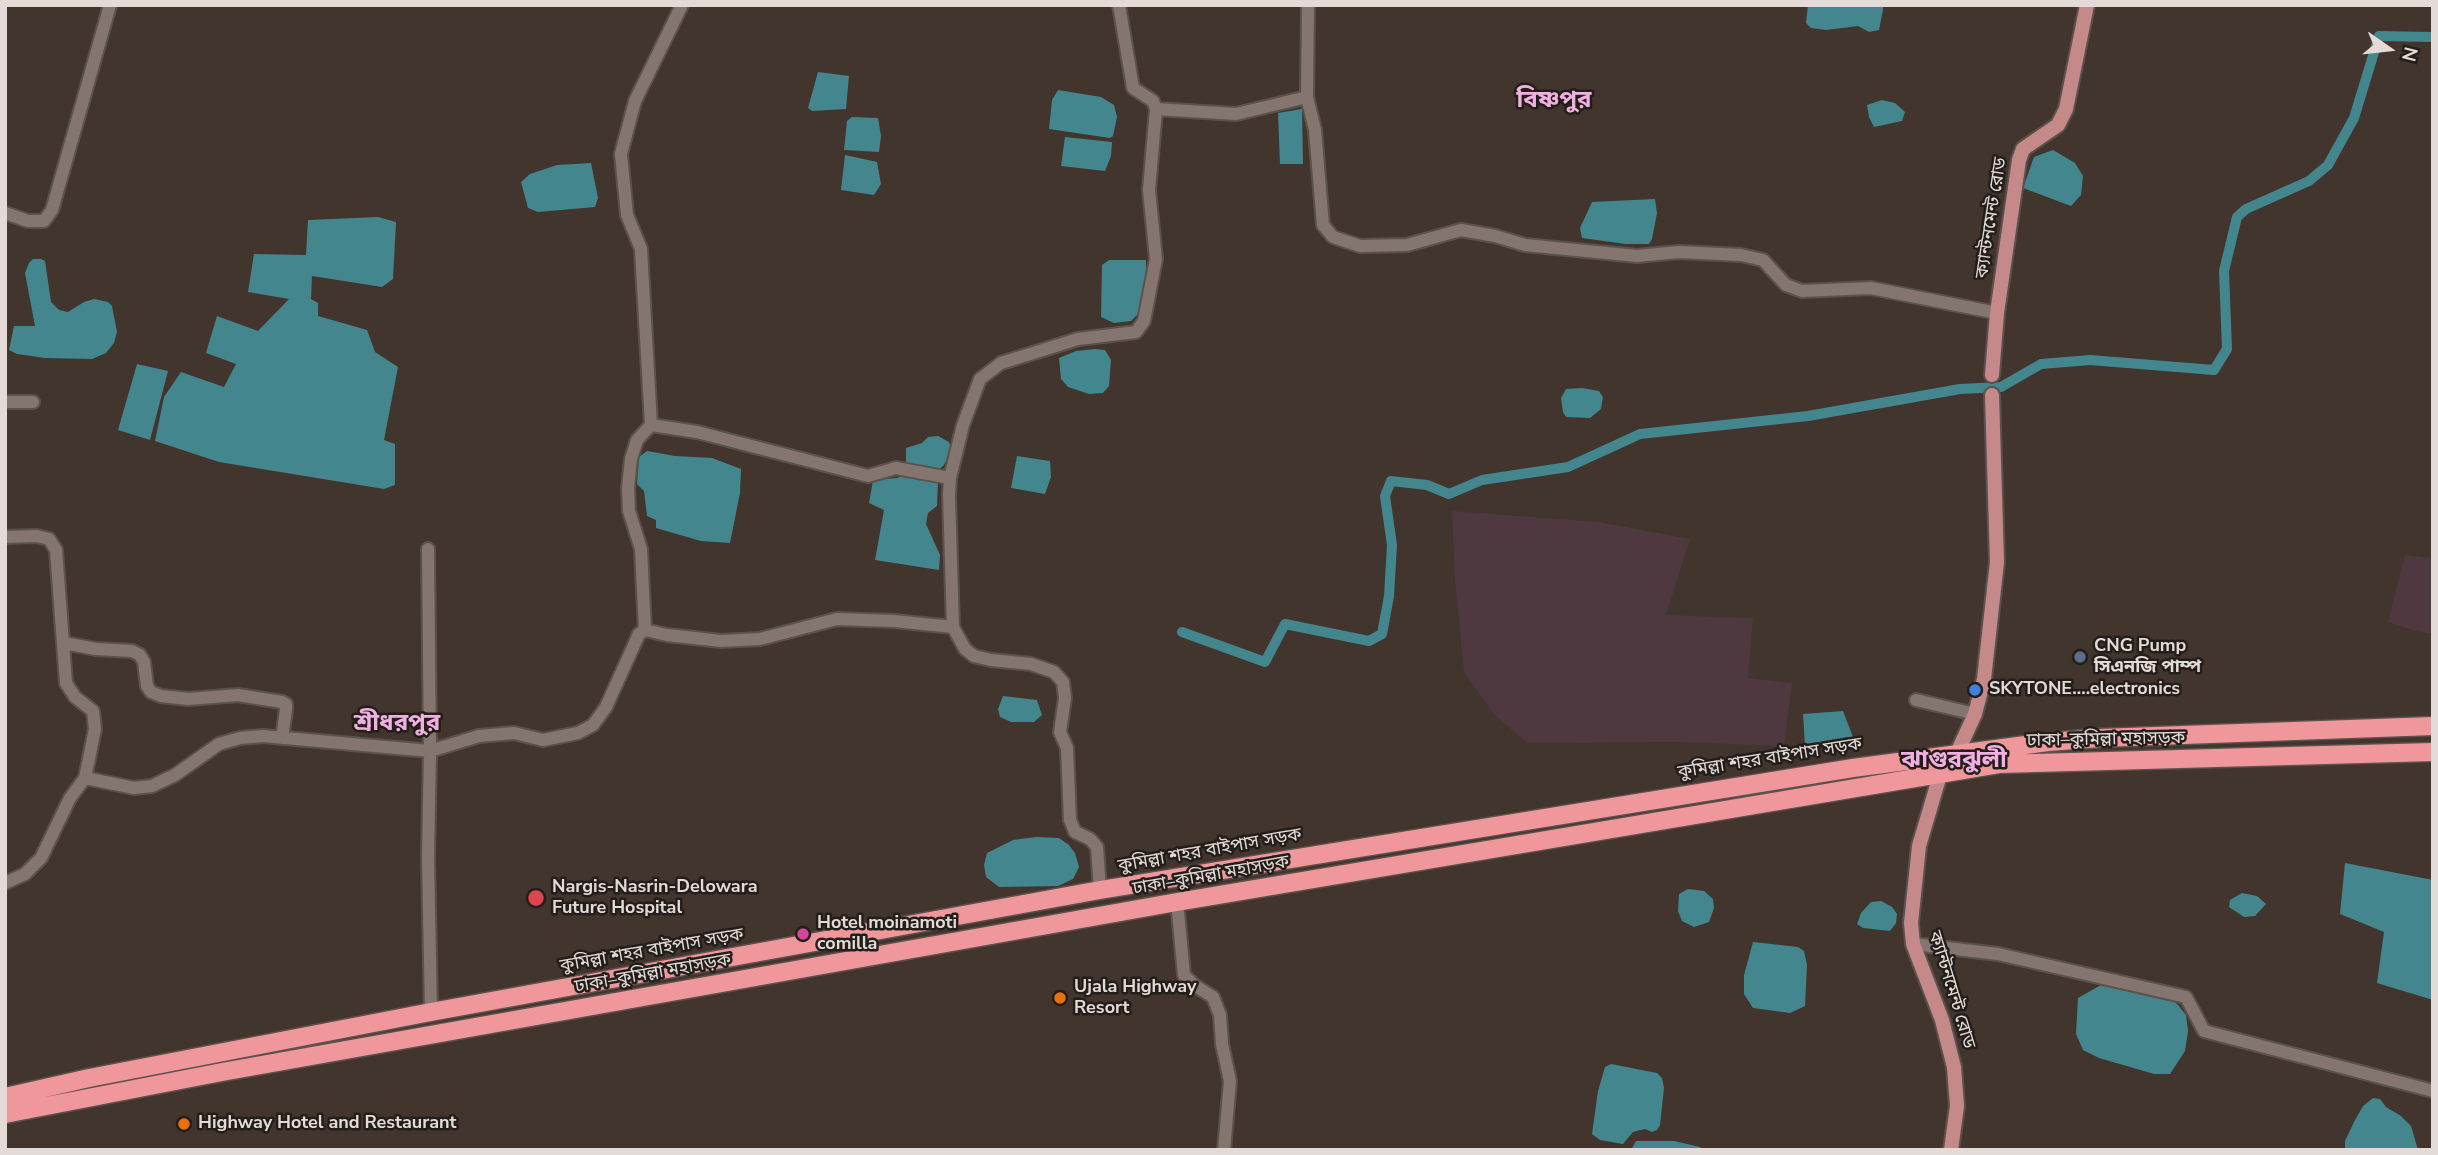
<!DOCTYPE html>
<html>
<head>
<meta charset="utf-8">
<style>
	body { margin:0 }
	#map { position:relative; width:2438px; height:1155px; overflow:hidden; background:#41352e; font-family:"Nunito Sans",sans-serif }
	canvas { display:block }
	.frame { position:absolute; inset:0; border:7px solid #e3dbd7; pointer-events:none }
	.north { position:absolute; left:2354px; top:14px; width:70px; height:70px; -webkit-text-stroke:5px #241e1b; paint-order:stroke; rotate:104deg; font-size:19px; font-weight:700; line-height:28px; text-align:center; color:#e3dbd7 }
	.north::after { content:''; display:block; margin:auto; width:24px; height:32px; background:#e3dbd7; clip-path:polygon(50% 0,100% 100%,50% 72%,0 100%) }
</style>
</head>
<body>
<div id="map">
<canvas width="2438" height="1155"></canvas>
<div class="frame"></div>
<div class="north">N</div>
</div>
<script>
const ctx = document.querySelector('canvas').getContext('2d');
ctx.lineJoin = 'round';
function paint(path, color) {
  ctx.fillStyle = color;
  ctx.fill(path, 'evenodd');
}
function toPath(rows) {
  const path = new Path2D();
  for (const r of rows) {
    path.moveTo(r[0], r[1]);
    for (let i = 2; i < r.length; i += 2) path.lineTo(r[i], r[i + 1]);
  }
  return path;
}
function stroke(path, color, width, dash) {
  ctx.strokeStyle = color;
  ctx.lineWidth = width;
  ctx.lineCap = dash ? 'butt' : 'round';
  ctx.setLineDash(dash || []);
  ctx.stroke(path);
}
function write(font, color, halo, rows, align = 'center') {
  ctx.font = font + ' "Nunito Sans","Noto Sans Bengali",sans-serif';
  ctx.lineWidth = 5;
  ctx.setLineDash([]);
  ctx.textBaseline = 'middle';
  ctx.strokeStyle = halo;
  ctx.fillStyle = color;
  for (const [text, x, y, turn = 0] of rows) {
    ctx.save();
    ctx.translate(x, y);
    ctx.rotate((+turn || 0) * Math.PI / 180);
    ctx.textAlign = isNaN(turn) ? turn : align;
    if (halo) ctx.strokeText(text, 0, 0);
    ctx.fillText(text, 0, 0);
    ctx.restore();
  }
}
const commercial = toPath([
	[1452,511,1599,522,1690,539,1666,615,1753,618,1748,678,1792,683,1784,746,1674,742,1527,743,1494,714,1464,672,1455,580],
	[2405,555,2433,558,2433,634,2415,631,2388,622]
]);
const water = toPath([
	[1808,5,1883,5,1883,10,1879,30,1869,32,1858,26,1826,30,1811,28,1806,23],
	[818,72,849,76,846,109,812,111,808,108],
	[1058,90,1101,97,1114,105,1117,117,1113,136,1110,138,1049,129,1052,100],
	[1882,100,1895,103,1905,112,1902,121,1874,127,1869,117,1867,105],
	[1302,109,1303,164,1280,164,1278,113],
	[852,117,878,118,881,136,879,152,844,150,847,121],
	[1065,137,1112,142,1111,156,1105,171,1061,166],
	[2053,150,2075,163,2083,176,2081,195,2071,206,2023,188,2034,157],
	[845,155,877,162,881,184,874,195,841,190],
	[591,163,598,198,595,207,538,212,528,208,521,182,530,174,557,165],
	[1655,199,1657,213,1652,239,1649,244,1626,244,1582,238,1580,228,1592,202],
	[378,217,396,222,393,279,382,287,312,276,311,299,318,303,318,316,367,330,375,352,398,367,384,440,395,444,395,485,384,489,219,462,155,441,164,397,181,372,224,387,236,364,206,353,217,316,258,331,289,299,248,292,254,254,306,255,308,220],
	[33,259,41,259,45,261,51,302,59,310,68,312,84,302,94,299,108,302,112,306,117,332,114,343,106,353,92,359,45,358,17,354,9,350,14,326,35,326,25,273,29,263],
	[1109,260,1146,260,1146,281,1141,311,1131,321,1114,323,1101,317,1102,265],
	[1095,349,1105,350,1111,360,1109,386,1103,393,1089,394,1068,387,1061,379,1059,358,1076,351],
	[137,364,168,371,150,440,118,430],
	[1582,388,1599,391,1603,397,1601,409,1590,418,1566,417,1563,412,1561,398,1566,389],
	[938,436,949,442,952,452,943,466,937,471,906,463,906,448,922,443,928,437],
	[647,451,675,456,712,458,741,469,740,493,730,543,701,541,656,528,656,520,647,516,644,491,637,484,639,457],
	[1017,456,1050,461,1051,477,1045,494,1011,488],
	[908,474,938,481,937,506,928,513,926,524,940,555,939,570,875,560,884,510,869,503,873,480,897,478],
	[1003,696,1037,700,1042,715,1034,722,1011,722,1000,717,998,709],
	[1843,711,1853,737,1805,746,1803,714],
	[1036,837,1059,838,1069,845,1075,853,1079,867,1073,879,1058,886,999,887,986,877,984,865,987,853,1013,840],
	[2345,863,2433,880,2433,1000,2377,983,2384,932,2340,914],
	[1688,889,1704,891,1713,899,1714,908,1709,922,1694,927,1682,921,1678,911,1679,894],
	[2242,893,2257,896,2266,904,2255,916,2244,917,2229,907,2230,900],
	[1881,901,1892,907,1897,914,1896,923,1890,931,1863,928,1857,924,1861,913,1871,902],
	[1753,942,1798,947,1804,951,1807,965,1805,1006,1790,1013,1753,1008,1744,994,1744,975],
	[2101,985,2171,999,2178,1005,2186,1015,2188,1031,2185,1051,2170,1074,2154,1074,2099,1058,2083,1050,2076,1034,2078,998],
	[1611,1064,1657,1073,1662,1078,1664,1088,1660,1125,1657,1130,1652,1132,1645,1129,1633,1132,1623,1144,1600,1140,1592,1134,1598,1091,1605,1067],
	[2373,1098,2380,1099,2386,1107,2401,1116,2411,1126,2418,1150,2345,1150,2345,1141,2355,1120,2363,1106],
	[1636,1141,1674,1141,1700,1147,1702,1150,1631,1150]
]);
const canal = toPath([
	[1182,632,1265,662,1285,624,1369,641,1382,634,1389,596,1392,545,1385,496,1391,481,1427,485,1449,494,1482,480,1568,467,1640,434,1808,416,1960,389,2001,387,2041,364,2090,360,2214,370,2227,349,2224,271,2237,217,2246,209,2309,181,2328,165,2354,118,2379,36,2433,37]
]);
const minor = toPath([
	[1308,5,1307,97,1315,130,1323,225,1333,237,1360,246,1407,245,1461,230,1495,236,1525,245,1637,256,1679,252,1741,255,1763,260,1786,285,1802,291,1871,288,1997,313],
	[1156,109,1236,114,1307,97],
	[5,213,28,221,44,221,52,210,110,5],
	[5,402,33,402],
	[651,425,697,432,868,476,896,468,950,478],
	[5,537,37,536,49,539,56,550,66,683,75,697,93,711,95,729,85,778,70,798,41,858,25,874,5,883],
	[428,549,430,751,479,736,514,733,543,740,578,733,593,725,606,707,639,634,645,630,667,635,721,641,760,639,837,619,894,621,953,627],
	[645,630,641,549,629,511,628,488,631,459,637,440,651,425,641,249,627,215,621,154,635,101,682,5],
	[64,643,96,649,132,651,140,655,144,662,147,686,151,692,161,696,188,699,238,695,282,702,286,704,286,710,282,738],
	[1916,700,1975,714],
	[85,778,134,788,152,786,175,775,219,744,240,738,263,736,430,751,428,858,431,1012],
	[1100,890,1097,847,1090,839,1075,832,1070,820,1067,748,1060,732,1065,698,1063,682,1054,672,1031,664,991,660,974,656,965,649,953,627,949,495,950,478,963,425,980,379,1001,363,1078,339,1136,332,1144,321,1156,259,1149,190,1156,109,1153,101,1133,88,1119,5],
	[1177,902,1184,975,1194,985,1213,997,1220,1015,1222,1044,1230,1081,1224,1150],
	[1913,944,1998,954,2186,997,2204,1031,2433,1091]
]);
const major = toPath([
	[1992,375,1997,313,2019,160,2023,149,2058,125,2066,109,2087,5],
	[1951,1150,1957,1106,1954,1067,1942,1020,1913,944,1911,923,1919,846,1940,775,1957,753,1975,714,1984,679,1997,562,1992,395]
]);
const highway = toPath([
	[5,1097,89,1078,431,1012,1100,890,1853,768,2048,742,2100,738,2433,726],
	[5,1114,222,1072,1177,902,1999,764,2433,752]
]);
const markers = [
	[2080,657,7,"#5c6f8a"],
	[1975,690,7,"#3f7fe0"],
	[536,898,9,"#e0444e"],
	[803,934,7,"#d1479c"],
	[1060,998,7,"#e8710a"],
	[184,1124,7,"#e8710a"]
];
const streetNames = [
	["ক্যান্টনমেন্ট রোড",1992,218,-81],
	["ঢাকা–কুমিল্লা মহাসড়ক",2106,740,-1],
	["কুমিল্লা শহর বাইপাস সড়ক",1770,759,-9],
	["কুমিল্লা শহর বাইপাস সড়ক",1210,851,-10],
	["ঢাকা–কুমিল্লা মহাসড়ক",1211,876,-10],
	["কুমিল্লা শহর বাইপাস সড়ক",652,951,-10],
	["ঢাকা–কুমিল্লা মহাসড়ক",653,974,-10],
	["ক্যান্টনমেন্ট রোড",1951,990,73]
];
const poiNames = [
	["CNG Pump",2094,647],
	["সিএনজি পাম্প",2094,668],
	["SKYTONE....electronics",1989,690],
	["Nargis-Nasrin-Delowara",552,888],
	["Future Hospital",552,909],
	["Hotel moinamoti",817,924],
	["comilla",817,945],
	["Ujala Highway",1074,988],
	["Resort",1074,1009],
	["Highway Hotel and Restaurant",198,1124]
];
const districtNames = [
	["বিষ্ণপুর",1554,101],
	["শ্রীধরপুর",397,724],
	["ঝাগুরঝুলী",1954,761]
];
paint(commercial, '#4d393f');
paint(water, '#44868d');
stroke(canal, '#44868d', 10);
stroke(minor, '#5c514c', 16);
stroke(major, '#5c514c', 18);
stroke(highway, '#5c514c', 21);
stroke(minor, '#84756e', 12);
stroke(major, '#c5898a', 14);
stroke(highway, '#f0979c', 18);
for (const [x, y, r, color] of markers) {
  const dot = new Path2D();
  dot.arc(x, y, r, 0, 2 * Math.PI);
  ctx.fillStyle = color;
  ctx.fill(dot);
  stroke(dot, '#241e1b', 2.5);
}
write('18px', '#e3dbd7', '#241e1b', streetNames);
write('bold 18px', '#e3dbd7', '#241e1b', poiNames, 'left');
write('bold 24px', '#f2b0e2', '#241e1b', districtNames);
</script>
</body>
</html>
